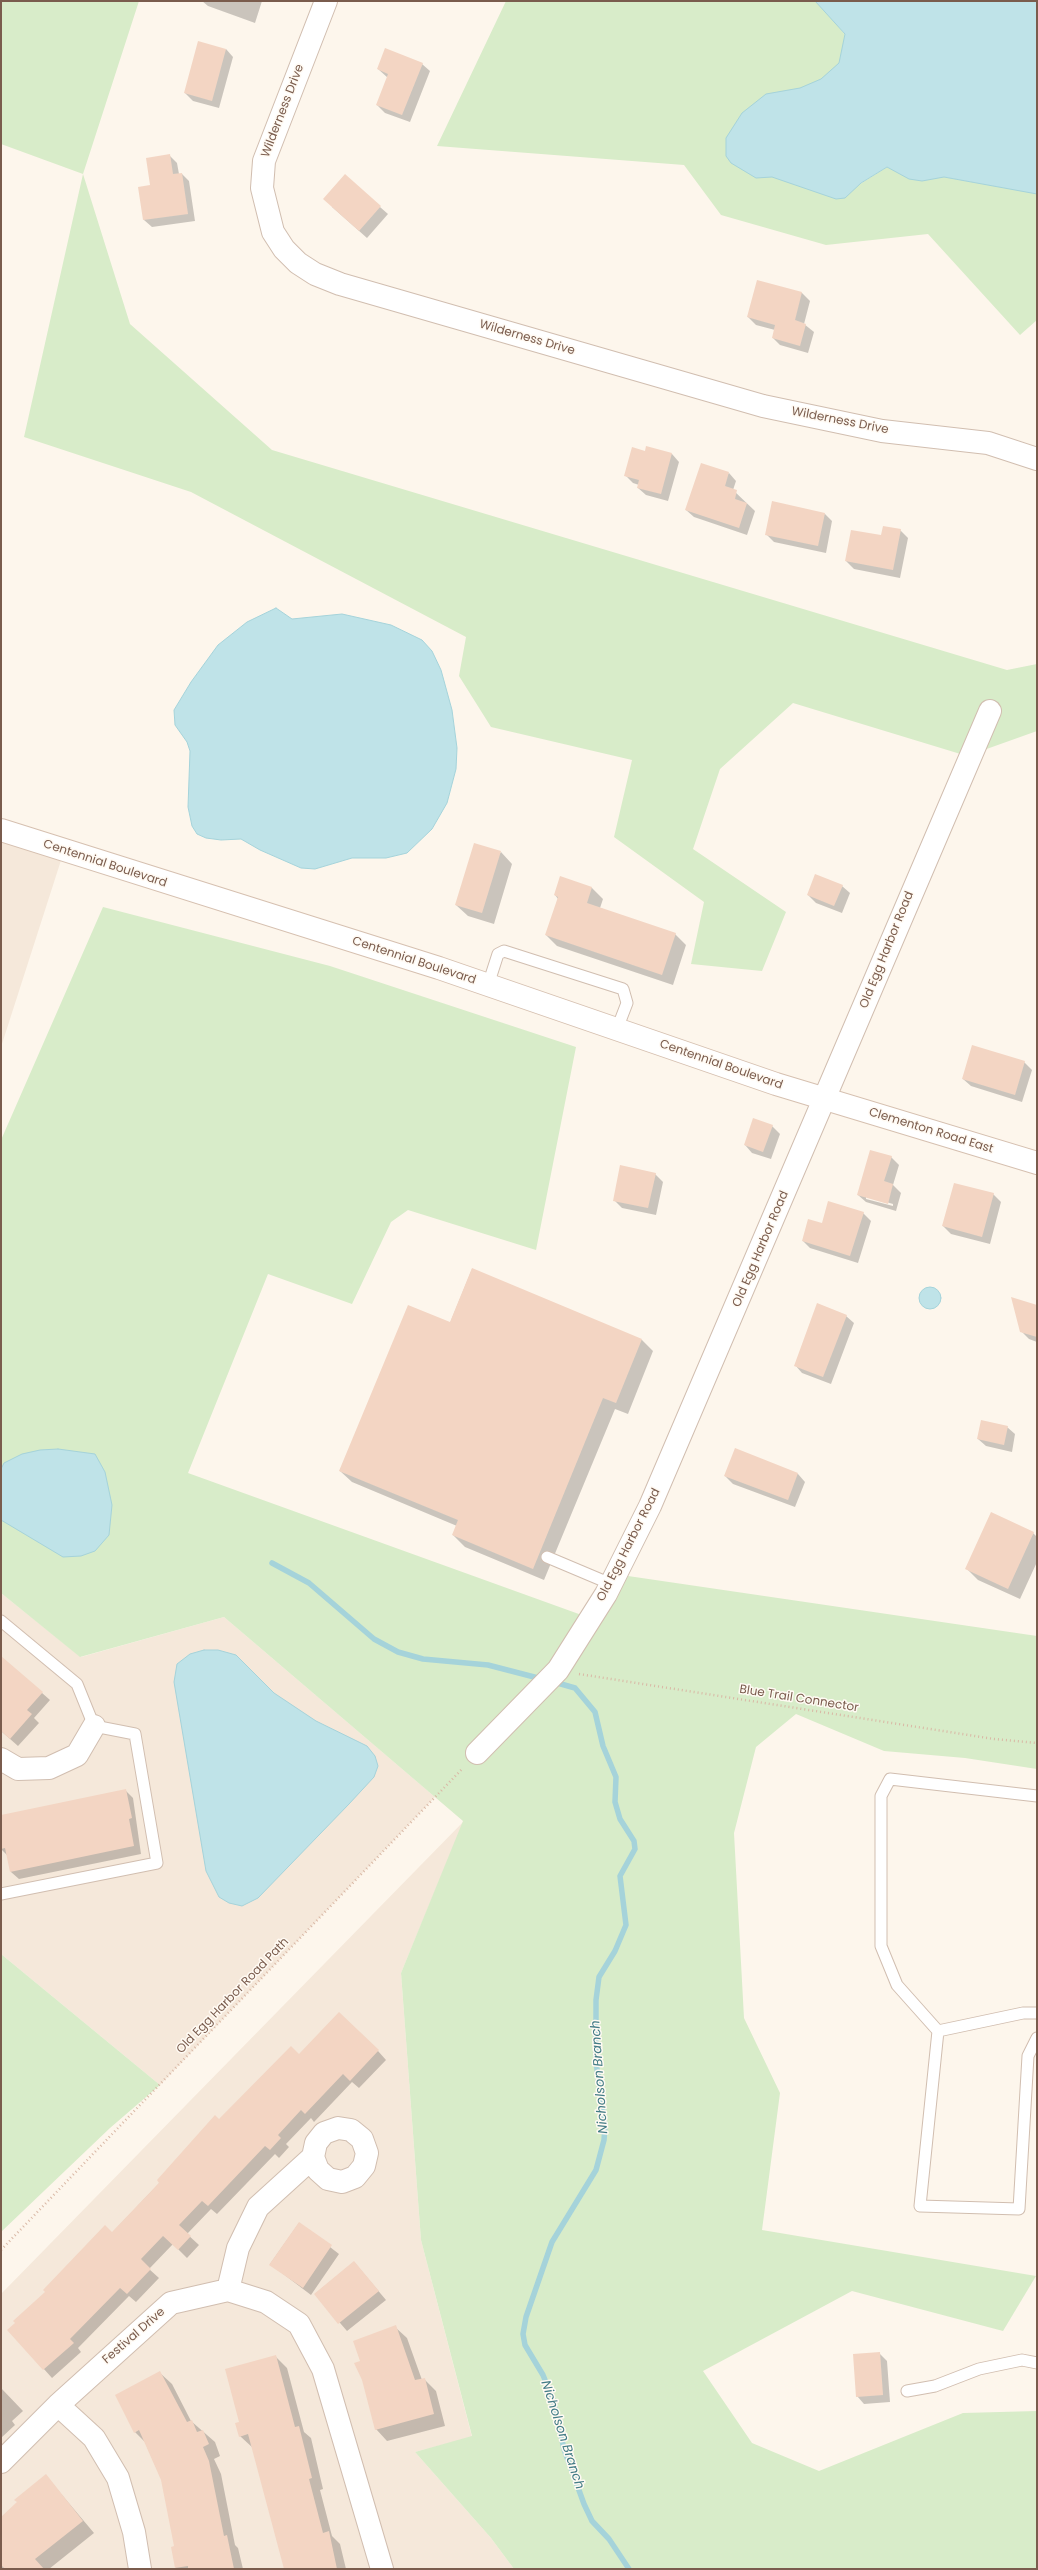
<!DOCTYPE html>
<html>
<head>
<meta charset="utf-8">
<style>
	body { margin:0 }
	#map { position:relative; width:1038px; height:2570px; overflow:hidden; background:#fdf6ec; font-family:Poppins,sans-serif }
	canvas { display:block }
	.frame { position:absolute; inset:0; border:2px solid #7a5c4d; pointer-events:none }
</style>
</head>
<body>
<div id="map">
<canvas width="1038" height="2570"></canvas>
<div class="frame"></div>
</div>
<script>
const ctx = document.querySelector('canvas').getContext('2d');
ctx.lineJoin = 'round';
function paint(path, color) {
  ctx.fillStyle = color;
  ctx.fill(path, 'evenodd');
}
function toPath(rows) {
  const path = new Path2D();
  for (const r of rows) {
    if (r.length === 3) {
      path.moveTo(r[0] + r[2], r[1]);
      path.arc(r[0], r[1], r[2], 0, 2 * Math.PI);
      continue;
    }
    path.moveTo(r[0], r[1]);
    for (let i = 2; i < r.length; i += 2) path.lineTo(r[i], r[i + 1]);
  }
  return path;
}
function stroke(path, color, width, dash) {
  ctx.strokeStyle = color;
  ctx.lineWidth = width;
  ctx.lineCap = dash ? 'butt' : 'round';
  ctx.setLineDash(dash || []);
  ctx.stroke(path);
}
function write(font, color, halo, rows, align = 'center') {
  ctx.font = font + ' Poppins,sans-serif';
  ctx.lineWidth = 3;
  ctx.setLineDash([]);
  ctx.textBaseline = 'middle';
  ctx.strokeStyle = halo;
  ctx.fillStyle = color;
  for (const [text, x, y, turn = 0] of rows) {
    ctx.save();
    ctx.translate(x, y);
    ctx.rotate((+turn || 0) * Math.PI / 180);
    ctx.textAlign = isNaN(turn) ? turn : align;
    if (halo) ctx.strokeText(text, 0, 0);
    ctx.fillText(text, 0, 0);
    ctx.restore();
  }
}
const residential = toPath([
	[1,830,64,851,1,1047],
	[1,1593,81,1657,224,1617,435,1797,160,2085,1,1954],
	[464,1821,401,1973,421,2240,472,2437,415,2452,491,2538,514,2569,1,2569,1,2294]
]);
const green = toPath([
	[1,1,139,1,83,174,130,324,272,450,1007,670,1037,664,1037,731,967,756,793,703,720,769,693,849,786,912,762,971,691,964,704,902,614,837,632,760,491,727,459,676,466,637,191,492,24,437,83,174,1,144],
	[506,1,819,1,846,36,837,72,836,199,887,167,1037,193,1037,320,1020,335,928,234,826,245,721,215,684,165,437,146],
	[103,907,330,966,576,1047,536,1250,408,1210,391,1222,352,1304,268,1274,188,1473,601,1622,628,1576,1037,1636,1037,1769,965,1758,884,1751,796,1714,756,1747,734,1833,744,2018,780,2093,762,2230,1036,2276,1003,2331,852,2291,703,2371,752,2443,819,2471,963,2413,1037,2411,1037,2569,514,2569,491,2538,415,2452,472,2436,421,2240,401,1973,463,1821,224,1617,80,1657,1,1593,1,1140],
	[1,1954,160,2085,110,2128,1,2232]
]);
const water = toPath([
	[815,1,1037,1,1037,194,944,177,922,181,909,179,887,167,861,183,845,198,836,199,772,177,756,178,731,163,726,156,726,138,742,113,766,94,800,88,821,79,839,63,845,34,815,1],
	[276,608,292,619,342,614,391,625,422,640,432,651,441,670,452,710,457,748,456,769,447,803,432,829,407,853,386,858,352,858,315,869,301,868,260,850,241,839,221,840,206,838,197,834,192,826,188,807,190,751,187,742,175,725,174,710,191,682,218,645,247,622,276,608],
	[930,1298,11],
	[58,1449,95,1454,105,1472,112,1505,109,1535,95,1551,81,1556,63,1557,1,1520,1,1469,4,1463,22,1454,40,1450,58,1449],
	[204,1650,218,1650,236,1655,274,1693,316,1721,367,1746,375,1756,378,1766,374,1777,349,1804,258,1898,242,1906,229,1903,219,1897,206,1871,174,1682,177,1664,190,1654,204,1650]
]);
const shadow = toPath([
	[202,1,262,1,255,23,208,6],
	[226,49,233,57,219,108,193,101,185,93],
	[422,64,430,71,410,122,385,113,377,105,388,78,378,69],
	[169,155,177,163,179,174,182,174,189,181,195,221,152,227,144,220,151,186],
	[332,207,380,207,388,214,367,238],
	[758,282,802,293,810,301,804,324,814,332,808,353,780,345,773,338,775,330,756,325,748,317],
	[646,452,672,454,679,462,668,501,646,495,638,488,639,485,633,483,625,475],
	[729,473,736,481,733,490,755,511,747,535,694,517,686,510],
	[825,514,832,521,826,553,774,542,766,534],
	[900,530,908,538,900,578,854,569,846,561],
	[501,852,512,864,494,924,468,916,456,905],
	[561,878,592,888,603,899,600,908,675,934,686,945,673,985,557,946,546,935,558,899,555,895],
	[842,886,850,893,842,913,816,903,808,895],
	[1024,1062,1032,1070,1022,1102,971,1086,963,1079],
	[772,1126,780,1134,771,1159,752,1153,745,1145],
	[891,1157,899,1165,893,1185,901,1193,896,1211,866,1202,858,1195],
	[866,1196,893,1204,893,1206,866,1199],
	[655,1174,663,1182,656,1215,622,1208,614,1200],
	[993,1194,1001,1202,990,1244,951,1234,943,1226],
	[863,1213,871,1221,858,1263,810,1248,803,1241],
	[472,1269,642,1340,653,1351,628,1414,615,1409,544,1580,465,1547,453,1535,457,1526,352,1482,340,1471,450,1323],
	[1037,1306,1037,1342,1029,1339,1021,1331],
	[846,1316,854,1323,831,1384,802,1373,795,1365],
	[1007,1427,1015,1434,1012,1452,986,1446,978,1439],
	[798,1474,805,1482,795,1507,733,1484,725,1476],
	[1033,1533,1037,1537,1037,1562,1020,1599,978,1580,966,1568],
	[1,1657,50,1700,34,1718,39,1723,18,1746,1,1731],
	[125,1790,133,1798,141,1854,19,1879,11,1872,8,1856,1,1849,1,1816],
	[378,2051,386,2060,359,2088,352,2082,314,2122,311,2118,286,2144,289,2147,279,2158,275,2154,217,2214,211,2209,187,2234,199,2245,187,2258,173,2244,149,2269,159,2278,136,2302,129,2296,78,2348,81,2352,52,2378,9,2330,112,2233,219,2120,299,2055],
	[299,2223,339,2254,311,2295,270,2264],
	[354,2262,386,2300,347,2331,315,2294],
	[395,2327,407,2338,422,2380,424,2379,436,2391,445,2426,387,2441,376,2429,361,2362],
	[879,2353,887,2361,890,2402,864,2404,857,2396],
	[275,2356,287,2368,304,2432,311,2438,323,2489,320,2490,332,2536,340,2544,346,2569,285,2569,253,2448,240,2436,240,2422],
	[160,2373,172,2384,191,2421,215,2442,220,2456,214,2459,221,2474,235,2545,238,2548,243,2569,176,2568,176,2547,162,2480,145,2442,135,2432],
	[1,2388,23,2411,12,2421,15,2425,1,2438],
	[46,2476,94,2533,49,2569,1,2569,1,2518]
]);
const stream = toPath([
	[272,1563,309,1583,374,1639,398,1652,423,1659,488,1665,542,1679],
	[554,1682,575,1688,595,1712,603,1746,616,1777,615,1802,620,1819,634,1841,635,1849,620,1876,626,1925,615,1951,599,1977,596,2000,596,2062,605,2126,604,2140,596,2170,552,2242,526,2317,523,2334,525,2345,543,2375,553,2400,564,2449,584,2504,592,2521,609,2539,629,2569]
]);
const building = toPath([
	[198,41,226,49,212,101,184,93],
	[385,48,423,63,402,115,376,105,388,74,377,69],
	[170,154,173,174,182,173,188,214,143,220,138,187,150,185,146,158],
	[345,174,381,206,359,231,323,199],
	[757,280,802,292,795,320,806,324,800,346,772,338,775,325,747,317],
	[646,446,672,453,661,494,637,488,639,480,624,476,632,447,645,451],
	[701,463,729,472,725,486,737,490,735,499,747,503,739,528,685,510],
	[772,501,825,513,818,546,765,535],
	[883,526,901,529,893,570,845,561,851,530,881,535],
	[474,843,501,851,482,913,455,905],
	[815,874,843,885,834,906,807,895],
	[560,876,592,887,587,903,676,933,662,975,545,935,558,897,554,895],
	[972,1045,1025,1061,1015,1095,962,1079],
	[753,1118,773,1125,763,1152,744,1145],
	[870,1150,892,1156,884,1181,893,1184,888,1204,857,1195],
	[620,1165,656,1173,648,1208,613,1201],
	[954,1183,994,1193,982,1237,942,1226],
	[828,1201,864,1212,850,1256,802,1241,808,1219,822,1223],
	[472,1268,642,1339,616,1403,603,1398,533,1569,452,1535,458,1520,339,1471,408,1305,450,1322],
	[1011,1297,1037,1305,1037,1337,1020,1332],
	[817,1303,847,1315,823,1377,794,1366],
	[981,1420,1008,1426,1004,1445,977,1439],
	[735,1448,798,1473,788,1500,724,1476],
	[991,1512,1034,1532,1008,1589,965,1569],
	[1,1656,43,1692,27,1710,32,1714,10,1739,1,1731],
	[126,1789,132,1818,129,1819,134,1846,10,1872,5,1848,1,1849,1,1815],
	[339,2012,379,2050,350,2081,343,2074,305,2114,301,2110,278,2135,281,2138,270,2150,265,2146,208,2206,202,2201,179,2225,191,2236,178,2250,163,2236,141,2259,151,2269,127,2294,120,2288,70,2339,74,2343,43,2370,7,2330,15,2323,13,2321,45,2292,43,2290,105,2225,112,2232,159,2183,157,2180,215,2115,219,2119,291,2046,299,2054],
	[299,2222,332,2245,303,2288,269,2265],
	[354,2261,379,2291,338,2324,314,2294],
	[396,2325,415,2380,425,2378,434,2414,375,2430,362,2380,354,2363,360,2361,353,2341],
	[880,2352,883,2395,856,2397,853,2354],
	[276,2355,295,2427,299,2426,312,2478,309,2479,323,2533,329,2531,337,2569,284,2569,248,2434,239,2437,235,2423,239,2422,225,2369],
	[160,2371,187,2422,192,2420,197,2432,203,2430,209,2444,203,2447,209,2461,224,2536,227,2535,234,2569,188,2569,188,2566,175,2568,171,2547,174,2546,161,2480,139,2430,134,2433,115,2395],
	[46,2474,83,2521,35,2559,44,2569,5,2569,1,2565,1,2517,17,2502,14,2500]
]);
const path = toPath([
	[579,1674,994,1739,1037,1743],
	[1,2250,463,1768]
]);
const lane = toPath([
	[488,985,498,954,504,951,623,989,627,1003,617,1029],
	[547,1557,611,1584],
	[1,1621,77,1684,94,1726,135,1734,157,1863,1,1894],
	[1037,1796,890,1779,881,1796,881,1946,897,1985,938,2031,920,2206,1019,2209,1028,2056,1037,2038],
	[938,2031,1023,2013,1037,2013],
	[907,2391,935,2386,979,2369,1022,2360,1037,2363]
]);
const street = toPath([
	[326,1,264,161,262,188,273,232,284,249,298,263,315,274,340,284,763,406,882,431,988,443,1037,459],
	[477,1753,558,1670,606,1594,650,1506,990,711],
	[1,1759,18,1769,49,1768,77,1755,94,1726],
	[228,2290,238,2248,258,2207,313,2157,318,2170,328,2179,342,2182,355,2177,364,2166,367,2153,362,2139,351,2130,338,2128,324,2133,316,2143,313,2157],
	[58,2405,94,2438,118,2478,134,2532,140,2569],
	[1,2462,58,2405,171,2303,228,2290,266,2302,299,2324,323,2369,382,2569]
]);
const secondary = toPath([
	[1,830,439,968,776,1084,1037,1163]
]);
const streetNames = [
	["Wilderness Drive",283,111,-69],
	["Wilderness Drive",527,338,16],
	["Wilderness Drive",840,421,11],
	["Centennial Boulevard",105,864,18],
	["Old Egg Harbor Road",887,950,-68],
	["Centennial Boulevard",414,961,18],
	["Centennial Boulevard",721,1065,19],
	["Clementon Road East",931,1131,17],
	["Old Egg Harbor Road",761,1249,-67],
	["Old Egg Harbor Road",629,1545,-63],
	["Blue Trail Connector",799,1699,9],
	["Old Egg Harbor Road Path",233,1996,-46],
	["Festival Drive",134,2336,-41]
];
const waterNames = [
	["Nicholson Branch",600,2077,-94],
	["Nicholson Branch",562,2435,72]
];
paint(residential, '#f5e8da');
paint(green, '#d8ecc9');
paint(water, '#bfe3e8');
stroke(water, '#a5d3da', 1);
paint(shadow, '#0003');
stroke(stream, '#a5d3da', 5.5);
paint(building, '#f3d5c3');
stroke(lane, '#d1beb0', 13);
stroke(street, '#d1beb0', 24);
stroke(secondary, '#d6c0b0', 24);
stroke(path, '#d9b8a5', 2.5, [1, 3]);
stroke(lane, '#fff', 11);
stroke(street, '#fff', 22);
stroke(secondary, '#fff', 22);
write('12px', '#7a5c4d', '#fffaf3', streetNames);
write('italic 13px', '#437c86', '#fffaf3', waterNames);
</script>
</body>
</html>
